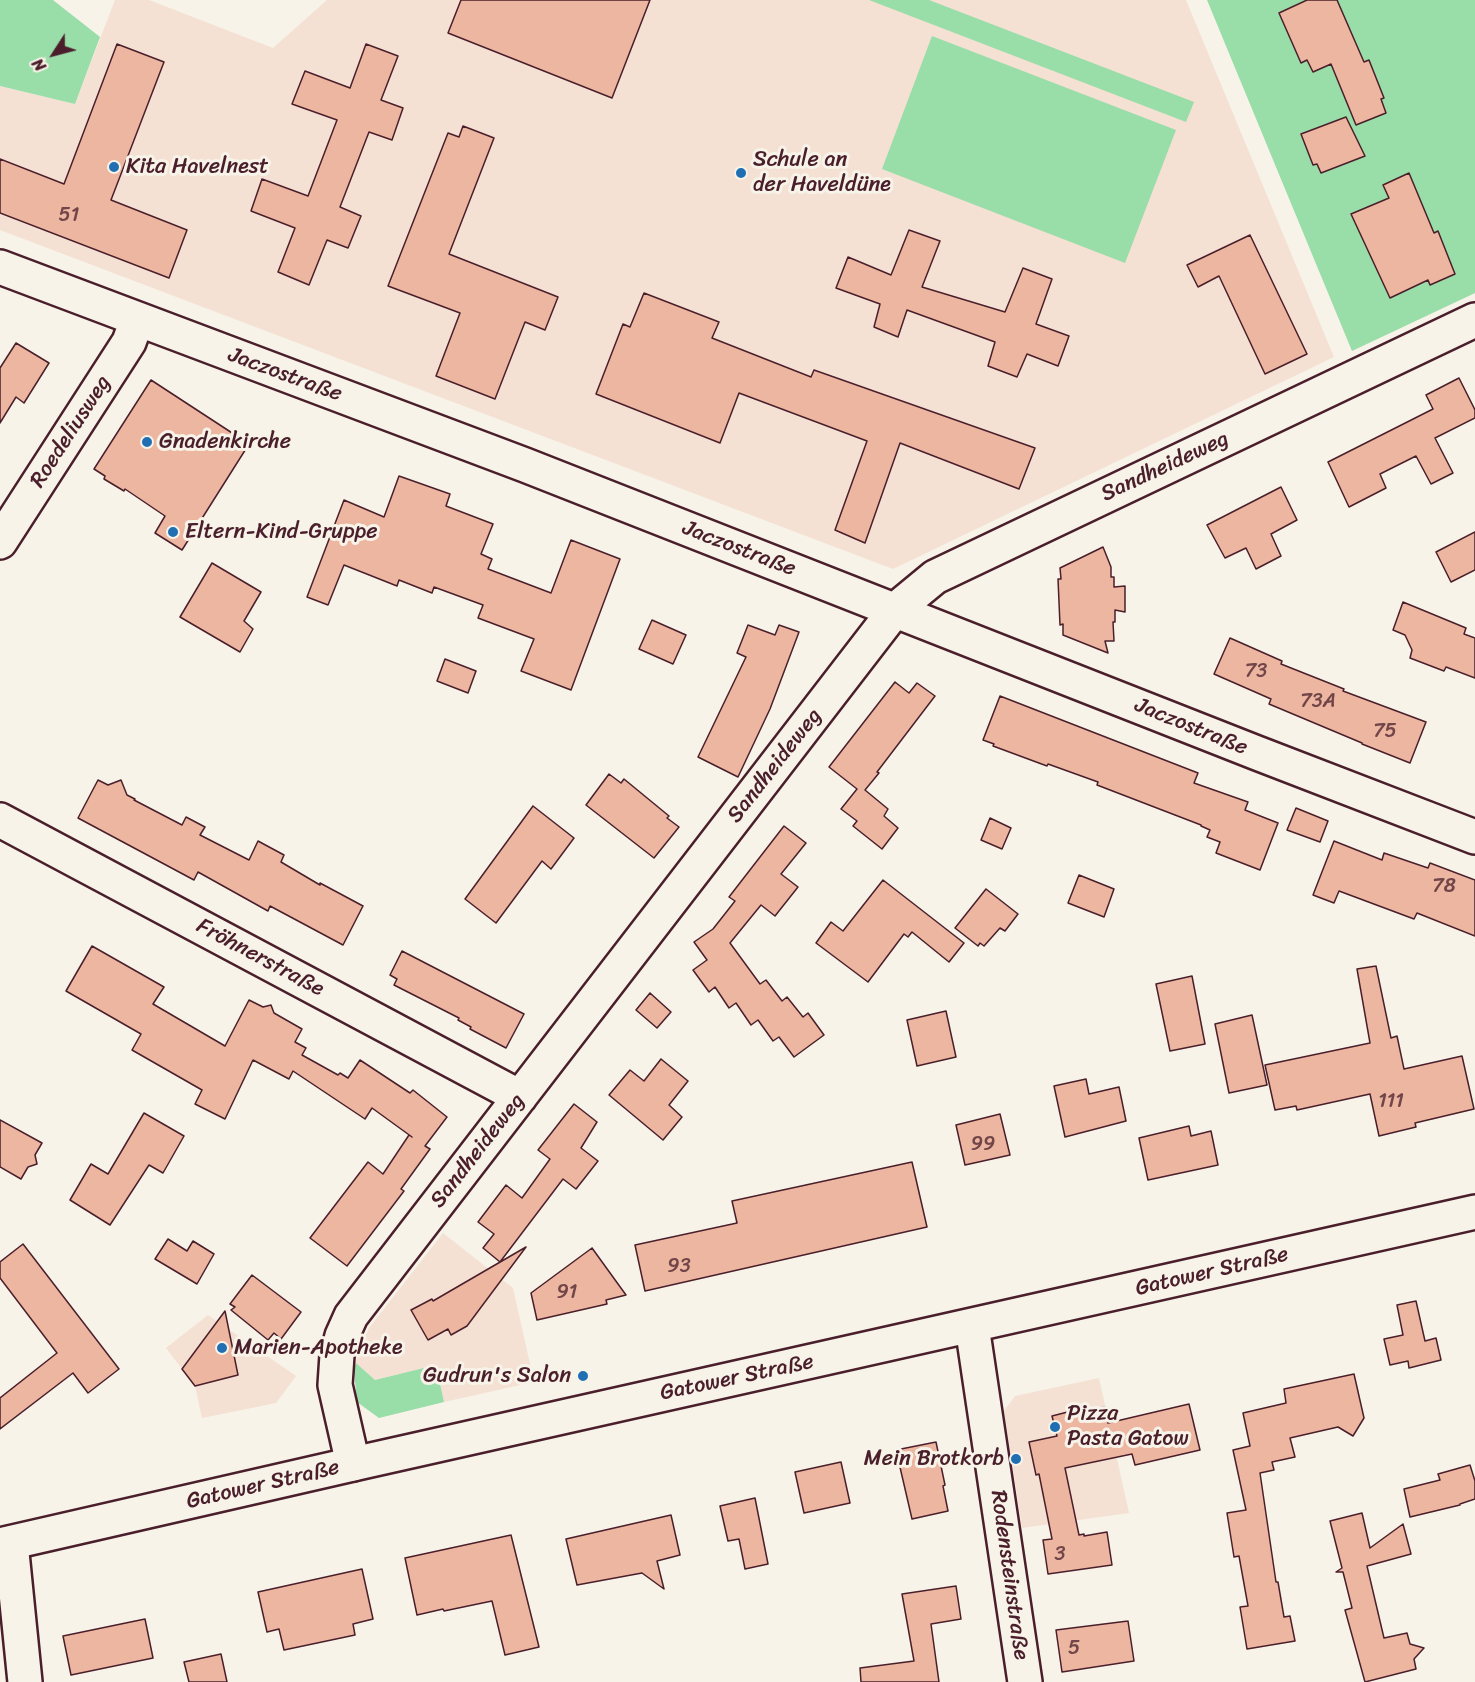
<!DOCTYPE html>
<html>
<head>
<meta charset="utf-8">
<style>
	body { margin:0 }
	#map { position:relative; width:1475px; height:1682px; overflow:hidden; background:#f7f3e8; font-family:Sriracha,sans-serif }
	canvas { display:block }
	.north { position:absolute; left:24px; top:24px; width:60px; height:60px; -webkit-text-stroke:4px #f7f3e8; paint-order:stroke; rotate:234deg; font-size:16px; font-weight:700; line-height:24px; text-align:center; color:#4a1f2b }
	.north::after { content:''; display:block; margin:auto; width:21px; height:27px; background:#4a1f2b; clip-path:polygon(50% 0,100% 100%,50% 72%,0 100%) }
</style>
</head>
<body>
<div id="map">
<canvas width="1475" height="1682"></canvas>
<div class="north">N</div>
</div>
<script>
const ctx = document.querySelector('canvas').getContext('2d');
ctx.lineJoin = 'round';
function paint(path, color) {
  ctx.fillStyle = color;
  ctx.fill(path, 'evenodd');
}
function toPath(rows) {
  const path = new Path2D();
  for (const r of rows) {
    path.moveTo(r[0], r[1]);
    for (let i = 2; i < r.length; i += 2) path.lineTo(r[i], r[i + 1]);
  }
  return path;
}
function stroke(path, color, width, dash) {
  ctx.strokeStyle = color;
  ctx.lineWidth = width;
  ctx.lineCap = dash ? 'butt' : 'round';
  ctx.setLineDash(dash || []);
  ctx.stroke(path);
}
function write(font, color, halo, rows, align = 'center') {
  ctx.font = font + ' Sriracha,sans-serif';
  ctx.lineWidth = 6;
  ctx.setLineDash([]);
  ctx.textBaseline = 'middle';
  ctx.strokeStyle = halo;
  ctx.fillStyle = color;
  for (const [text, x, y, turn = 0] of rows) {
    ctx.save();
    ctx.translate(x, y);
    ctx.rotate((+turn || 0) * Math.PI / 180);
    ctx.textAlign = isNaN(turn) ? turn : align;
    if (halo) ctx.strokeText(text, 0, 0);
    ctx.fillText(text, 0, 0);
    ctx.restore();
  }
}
const built = toPath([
	[115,0,149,0,273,48,327,0,1186,0,1334,357,893,569,0,230,0,86,75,104],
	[443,1233,513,1288,534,1382,444,1402,436,1365,375,1380,356,1363,359,1350,369,1328],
	[208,1315,296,1376,276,1403,202,1418,195,1386,166,1348],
	[1099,1378,1129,1513,1022,1528,1004,1411,1015,1396]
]);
const green = toPath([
	[0,0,53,0,100,37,75,104,0,86],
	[869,0,929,0,1194,102,1186,122],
	[1207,0,1475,0,1475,293,1352,351],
	[932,36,1176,130,1125,263,882,169],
	[356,1363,375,1380,436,1365,444,1402,379,1418,357,1402,354,1370]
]);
const building = toPath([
	[461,0,650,0,612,98,448,33,461,0],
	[1307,0,1337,0,1364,62,1369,60,1384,98,1381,99,1386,113,1356,125,1331,64,1313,72,1307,60,1301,63,1279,13,1307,0],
	[117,44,164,62,111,200,187,230,169,278,0,213,0,159,64,184,117,44],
	[366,44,398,56,381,100,403,108,392,140,369,132,340,207,361,216,348,248,327,240,309,285,278,272,295,228,251,211,262,179,308,196,337,120,292,104,305,71,350,88,366,44],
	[1346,117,1365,156,1321,173,1317,164,1313,165,1301,134,1346,117],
	[463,126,494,138,449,254,558,297,545,330,525,322,495,399,436,376,460,313,388,286,448,133,459,137,463,126],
	[1409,173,1434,233,1438,231,1455,274,1430,285,1428,280,1390,298,1351,214,1389,198,1383,185,1409,173],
	[909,230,940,241,922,287,1005,312,1023,268,1052,279,1036,324,1069,336,1058,366,1027,354,1017,377,988,366,995,342,907,310,898,337,874,327,880,304,836,288,848,257,891,275,909,230],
	[1250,235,1307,354,1265,374,1219,276,1198,287,1187,265,1250,235],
	[644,293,719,322,712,338,811,377,814,370,1035,448,1019,489,900,443,865,543,835,530,867,441,739,393,720,443,596,394,623,324,630,327,644,293],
	[16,343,49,363,24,403,16,397,0,423,0,368,16,343],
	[1459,378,1475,410,1475,418,1435,438,1453,473,1431,484,1416,456,1380,474,1386,488,1349,507,1328,462,1433,409,1426,395,1459,378],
	[151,380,249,444,182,550,155,533,165,516,125,489,124,491,104,479,105,476,94,469,151,380],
	[399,476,450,494,446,506,493,524,481,554,492,559,488,569,551,593,571,540,620,559,571,690,521,671,534,639,478,618,483,605,434,587,432,593,399,580,397,586,344,565,328,605,307,597,344,500,384,517,399,476],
	[1281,487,1297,520,1271,534,1281,556,1256,569,1246,548,1225,558,1207,525,1281,487],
	[1475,532,1475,570,1451,582,1436,552,1475,532],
	[1103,547,1111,567,1111,577,1114,577,1114,587,1125,586,1125,612,1115,610,1115,622,1113,622,1114,641,1105,641,1108,653,1063,635,1063,624,1060,625,1058,579,1061,579,1060,568,1103,547],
	[212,563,261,592,244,621,253,629,240,652,180,617,212,563],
	[1403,602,1466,628,1464,634,1475,638,1475,678,1446,667,1444,671,1410,658,1412,650,1405,635,1393,630,1403,602],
	[652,620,686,635,673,664,639,649,652,620],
	[748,625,775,635,779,625,799,632,770,709,738,777,698,757,746,657,737,653,748,625],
	[1230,638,1282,661,1281,664,1344,689,1343,691,1426,722,1410,763,1362,744,1362,743,1269,704,1271,699,1214,674,1230,638],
	[445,659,476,671,468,693,437,681,445,659],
	[895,682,909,693,917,683,935,696,877,772,879,773,865,790,888,809,884,816,898,828,882,849,853,826,857,821,841,809,857,789,829,767,895,682],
	[1000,696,1198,773,1194,783,1248,802,1245,810,1278,823,1260,870,1216,853,1220,842,1207,837,1210,830,1201,826,1201,825,1097,785,1098,782,1048,764,1047,766,993,746,994,744,983,740,1000,696],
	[609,774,621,783,624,779,669,816,667,818,679,827,654,858,586,805,609,774],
	[98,780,108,785,121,780,127,795,135,799,134,800,182,825,186,817,205,827,200,835,249,860,258,841,284,855,281,862,320,885,320,883,363,906,343,945,270,906,268,911,198,872,194,880,78,818,98,780],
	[533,806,574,838,551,869,542,861,496,923,465,899,533,806],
	[1296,808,1328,821,1320,842,1287,830,1296,808],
	[990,818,1011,828,1002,849,981,840,990,818],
	[784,826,806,843,781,874,798,887,775,916,761,905,730,943,760,984,766,980,782,1001,787,997,803,1017,808,1013,824,1035,794,1057,779,1037,773,1041,758,1020,751,1025,736,1003,729,1008,715,987,709,992,693,970,707,960,694,942,713,929,735,901,729,897,784,826],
	[1334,841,1382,860,1384,853,1428,868,1430,863,1475,880,1475,936,1417,913,1414,919,1339,891,1334,903,1313,895,1334,841],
	[1079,875,1114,889,1104,917,1068,903,1079,875],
	[883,880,964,943,949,962,912,932,908,937,904,934,868,982,816,943,831,922,843,931,883,880],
	[986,889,1018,914,1005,931,1000,928,984,946,980,943,978,946,955,928,986,889],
	[92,946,164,987,153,1004,225,1046,249,1000,263,1007,271,1005,274,1013,302,1029,295,1042,306,1048,302,1055,338,1075,340,1073,348,1078,360,1060,410,1093,413,1090,447,1117,425,1146,430,1149,401,1189,404,1191,347,1266,310,1238,368,1162,383,1174,409,1135,412,1137,372,1108,365,1119,293,1071,289,1079,253,1060,225,1119,195,1104,202,1090,132,1050,141,1034,66,991,92,946],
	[402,951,524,1014,506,1048,470,1029,471,1027,458,1020,459,1018,394,985,397,979,390,975,402,951],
	[1376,966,1391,1038,1397,1036,1404,1069,1462,1056,1474,1109,1415,1123,1416,1127,1379,1136,1370,1094,1297,1110,1296,1106,1275,1110,1265,1065,1370,1043,1357,969,1376,966],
	[1192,976,1205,1044,1170,1051,1156,984,1192,976],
	[650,993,671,1012,657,1028,636,1010,650,993],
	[946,1011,956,1057,917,1066,907,1020,946,1011],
	[1252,1015,1267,1085,1229,1093,1215,1024,1252,1015],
	[661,1059,688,1081,669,1105,682,1117,663,1140,609,1095,630,1070,644,1081,661,1059],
	[1086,1079,1089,1094,1119,1087,1126,1121,1065,1137,1054,1086,1086,1079],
	[574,1104,597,1122,581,1148,598,1161,576,1189,563,1179,500,1262,483,1248,494,1234,478,1222,506,1185,522,1198,550,1159,538,1150,574,1104],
	[144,1113,184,1136,163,1173,149,1165,110,1225,70,1200,91,1164,108,1174,144,1113],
	[1000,1114,1010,1155,965,1165,956,1125,1000,1114],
	[0,1120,42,1143,35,1155,37,1164,28,1167,21,1179,0,1167,0,1120],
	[1189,1126,1191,1136,1211,1131,1218,1165,1148,1180,1139,1138,1189,1126],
	[912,1162,927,1227,645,1291,635,1245,737,1223,732,1201,912,1162],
	[168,1239,187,1251,193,1241,214,1254,197,1284,155,1259,168,1239],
	[23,1244,119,1369,88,1393,73,1373,0,1429,0,1398,57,1353,0,1278,0,1262,23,1244],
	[526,1247,467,1326,451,1335,448,1329,428,1340,411,1310,432,1299,433,1301,526,1247],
	[592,1248,626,1295,606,1300,607,1304,537,1320,531,1293,592,1248],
	[252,1275,301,1312,281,1339,274,1333,268,1340,231,1310,235,1307,230,1304,252,1275],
	[1416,1301,1425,1341,1436,1338,1441,1360,1409,1368,1408,1361,1390,1365,1384,1339,1403,1335,1397,1305,1416,1301],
	[225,1311,238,1375,195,1386,182,1369,225,1311],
	[1354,1374,1364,1418,1353,1436,1338,1427,1290,1438,1295,1457,1272,1462,1274,1470,1260,1473,1276,1582,1278,1582,1284,1617,1290,1616,1295,1641,1247,1649,1240,1607,1248,1606,1239,1556,1234,1557,1227,1513,1246,1510,1233,1450,1250,1446,1243,1413,1286,1403,1284,1389,1354,1374],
	[1189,1404,1200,1450,1135,1465,1132,1454,1065,1468,1079,1535,1084,1534,1084,1536,1107,1532,1112,1565,1048,1574,1043,1540,1052,1539,1039,1474,1036,1475,1029,1442,1057,1436,1052,1416,1087,1407,1088,1410,1105,1407,1108,1423,1189,1404],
	[936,1442,945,1485,943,1486,948,1511,912,1519,896,1450,936,1442],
	[841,1462,850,1503,804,1513,795,1472,841,1462],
	[1470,1465,1475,1481,1475,1499,1460,1504,1460,1505,1410,1517,1404,1489,1440,1480,1438,1474,1470,1465],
	[755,1498,768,1564,745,1569,739,1539,728,1541,720,1506,755,1498],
	[1362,1513,1370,1548,1403,1524,1411,1554,1367,1566,1384,1638,1407,1633,1410,1644,1424,1648,1414,1659,1416,1669,1365,1682,1345,1610,1352,1608,1343,1572,1336,1572,1342,1568,1330,1521,1362,1513],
	[671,1515,680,1555,657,1561,664,1589,642,1573,577,1585,566,1539,671,1515],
	[511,1535,539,1647,505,1655,492,1601,444,1611,443,1609,417,1615,405,1558,511,1535],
	[362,1569,373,1619,353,1624,355,1635,284,1650,279,1629,267,1632,258,1592,362,1569],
	[956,1586,961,1619,931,1624,939,1682,861,1682,860,1668,914,1661,902,1594,956,1586],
	[145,1619,153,1658,71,1675,63,1636,145,1619],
	[1128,1621,1134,1661,1062,1672,1056,1630,1128,1621],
	[221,1654,227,1682,189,1682,184,1662,221,1654]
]);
const minor = toPath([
	[0,267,525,465,1257,753,1475,837],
	[0,542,129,342,137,320],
	[0,820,520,1097],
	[972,1326,1025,1682],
	[353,1464,335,1385,337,1355,342,1336,351,1316,895,610,935,577,1475,320],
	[11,1543,25,1682]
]);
const major = toPath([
	[0,1545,362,1462,1475,1212]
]);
const markers = [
	[114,167,6,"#1f6fb2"],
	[741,173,6,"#1f6fb2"],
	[147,442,6,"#1f6fb2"],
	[173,532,6,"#1f6fb2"],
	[222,1348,6,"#1f6fb2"],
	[583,1376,6,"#1f6fb2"],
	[1055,1427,6,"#1f6fb2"],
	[1016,1459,6,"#1f6fb2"]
];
const numberNames = [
	["51",69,216],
	["73",1256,672],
	["73A",1318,702],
	["75",1385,732],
	["78",1444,887],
	["111",1391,1102],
	["99",983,1145],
	["93",679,1267],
	["91",567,1293],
	["3",1060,1555],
	["5",1074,1649]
];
const poiNames = [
	["Schule an",753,160],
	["der Haveldüne",753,185],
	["Kita Havelnest",126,167],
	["Gnadenkirche",159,442],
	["Eltern-Kind-Gruppe",185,532],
	["Marien-Apotheke",234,1348],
	["Gudrun's Salon",571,1376,"right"],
	["Pizza",1067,1414],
	["Pasta Gatow",1067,1439],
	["Mein Brotkorb",1004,1459,"right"]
];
const streetNames = [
	["Jaczostraße",285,375,20],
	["Roedeliusweg",71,432,-57],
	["Sandheideweg",1165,467,-25],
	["Jaczostraße",739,549,21],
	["Jaczostraße",1191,727,22],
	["Sandheideweg",775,766,-52],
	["Fröhnerstraße",260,958,28],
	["Sandheideweg",478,1151,-52],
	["Gatower Straße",1212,1272,-13],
	["Gatower Straße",737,1378,-12],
	["Gatower Straße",263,1485,-13],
	["Rodensteinstraße",1009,1575,82]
];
paint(built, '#f4e1d3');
paint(green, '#99dda8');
paint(building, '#ecb6a1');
stroke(building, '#4a1f2b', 1.5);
stroke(minor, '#4a1f2b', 38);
stroke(major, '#4a1f2b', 38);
stroke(minor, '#f7f3e8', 33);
stroke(major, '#f7f3e8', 33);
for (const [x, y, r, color] of markers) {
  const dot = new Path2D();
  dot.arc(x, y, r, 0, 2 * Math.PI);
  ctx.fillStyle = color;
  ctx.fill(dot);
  stroke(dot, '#f7f3e8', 2);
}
write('20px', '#724548', null, numberNames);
write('22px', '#4a1f2b', '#f7f3e8', poiNames, 'left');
write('22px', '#4a1f2b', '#f7f3e8', streetNames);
</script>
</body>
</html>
